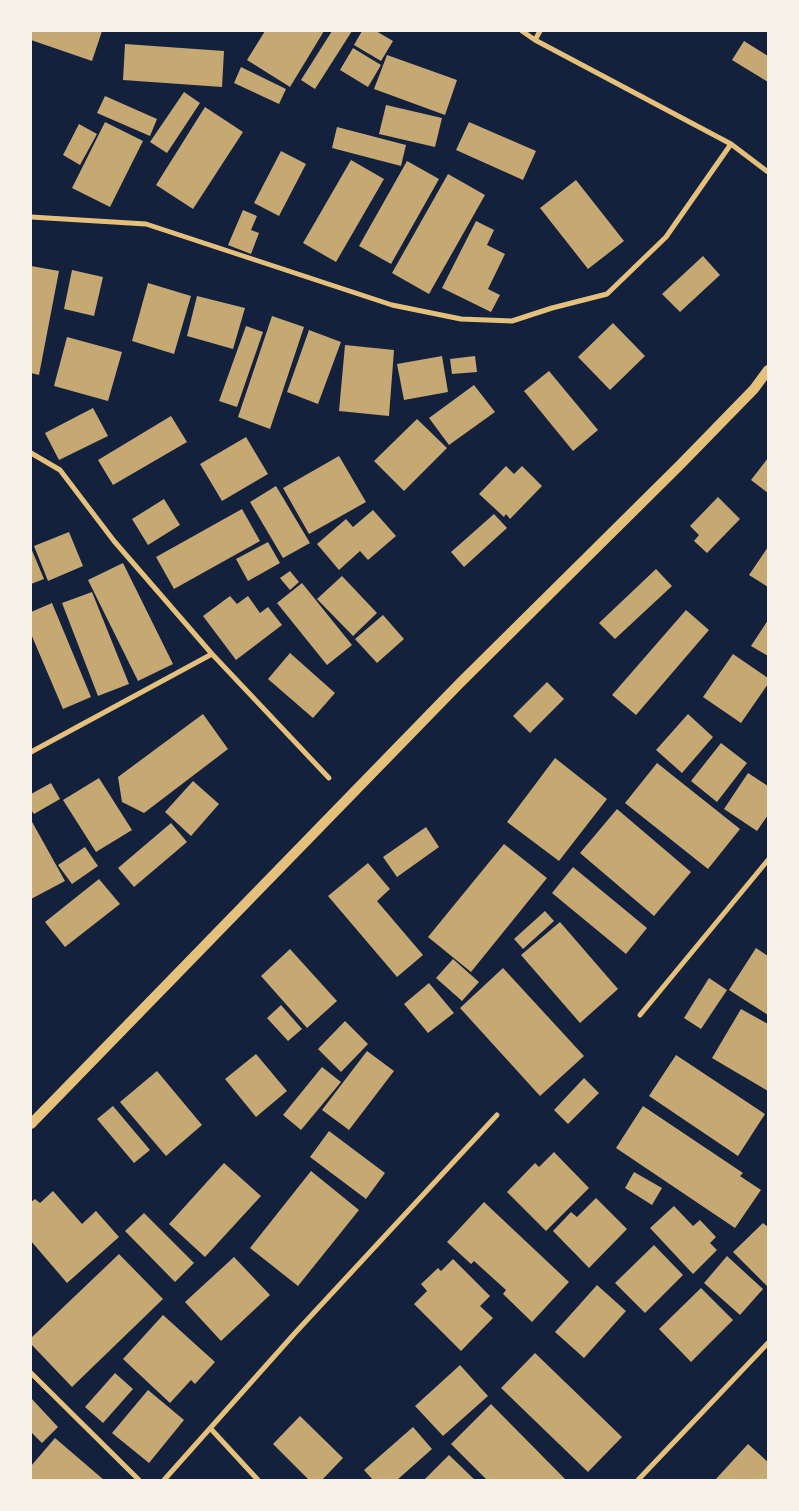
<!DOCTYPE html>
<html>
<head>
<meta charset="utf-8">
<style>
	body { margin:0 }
	#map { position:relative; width:799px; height:1511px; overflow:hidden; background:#14213d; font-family:"Times New Roman",serif }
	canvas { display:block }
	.frame { position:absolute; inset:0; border:32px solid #f6f1e7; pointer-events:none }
</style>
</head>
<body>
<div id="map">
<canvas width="799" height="1511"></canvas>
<div class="frame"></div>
</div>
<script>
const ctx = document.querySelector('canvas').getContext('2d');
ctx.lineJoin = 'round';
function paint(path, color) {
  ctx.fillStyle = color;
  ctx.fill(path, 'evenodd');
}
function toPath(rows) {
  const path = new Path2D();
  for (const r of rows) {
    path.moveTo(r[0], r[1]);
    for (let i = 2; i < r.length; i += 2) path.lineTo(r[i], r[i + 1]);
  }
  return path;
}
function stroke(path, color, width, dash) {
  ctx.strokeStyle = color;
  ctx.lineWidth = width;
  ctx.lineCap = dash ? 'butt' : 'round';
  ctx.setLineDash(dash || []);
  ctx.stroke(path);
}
const building = toPath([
	[31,31,102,31,92,61,31,40],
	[265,31,324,31,290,87,247,60],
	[332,31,352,31,315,89,301,80],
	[362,31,376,31,393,41,381,61,354,45],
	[744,41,768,56,768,82,732,60],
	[125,44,224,51,222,87,123,80],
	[353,48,381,65,368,87,340,70],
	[387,55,457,80,445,115,374,89],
	[241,67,286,89,279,104,234,83],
	[184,92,200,103,167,153,150,142],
	[105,96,157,119,150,136,97,113],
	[386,105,442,118,435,147,379,134],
	[205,107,243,132,193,209,156,185],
	[105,122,143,141,110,207,72,188],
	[469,122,536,151,523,180,456,150],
	[79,124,97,134,80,165,63,155],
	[337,127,406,145,401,166,332,148],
	[281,151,306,164,279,216,254,203],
	[351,160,384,179,336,262,303,243],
	[407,161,439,179,391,264,359,246],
	[448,174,485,195,429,294,392,273],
	[576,180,624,241,588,269,540,208],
	[243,210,257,216,251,230,259,233,251,254,228,245],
	[476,221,494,230,487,245,505,254,488,289,500,295,491,312,442,288],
	[703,256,720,275,680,312,662,294],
	[31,266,59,271,39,375,31,373],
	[72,270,103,277,94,316,64,309],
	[148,283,191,296,174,354,132,341],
	[197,296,245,308,233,349,187,336],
	[272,316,304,327,270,429,238,417],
	[613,323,645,356,610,390,578,357],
	[246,326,263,332,237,407,219,401],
	[309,330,341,342,318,404,287,392],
	[67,337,122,352,108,401,54,386],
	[345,345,394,350,389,416,339,411],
	[442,356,448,392,404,400,397,364],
	[475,356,477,372,452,374,450,359],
	[549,371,598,430,573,451,524,391],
	[474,385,495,412,449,445,429,418],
	[93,408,108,436,59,460,45,433],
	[171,416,187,442,113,485,98,460],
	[417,419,447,448,404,491,374,461],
	[246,437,268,474,222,501,200,464],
	[339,456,366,502,309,534,283,488],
	[768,458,768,493,751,480],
	[506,466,514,474,522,466,542,486,510,519,506,514,504,517,479,494],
	[276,486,310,543,283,558,250,502],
	[718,497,740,519,707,553,694,541,699,535,690,526],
	[164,499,180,525,148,545,132,519],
	[242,509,260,541,174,589,156,557],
	[373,510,396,536,368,560,360,551,339,570,317,544,346,519,353,527],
	[494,514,507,528,464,567,451,552],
	[69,532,83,566,48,581,34,546],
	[268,542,280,563,248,581,236,559],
	[768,547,768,587,749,575],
	[31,548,44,579,31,584],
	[123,563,173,664,138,681,88,580],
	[656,569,672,586,615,639,599,623],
	[290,571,299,582,290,590,280,578],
	[342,576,377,613,353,636,317,599],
	[302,583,352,645,327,665,277,603],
	[92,592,129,684,98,696,62,603],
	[230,596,237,604,248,596,260,613,268,607,282,625,236,660,203,616],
	[52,603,91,697,63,709,31,634,31,612],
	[686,610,709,630,636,715,612,695],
	[383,615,404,639,377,663,355,639],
	[768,620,768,656,751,646],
	[290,653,335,693,313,718,268,679],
	[733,654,768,678,768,684,741,723,703,697],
	[547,682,564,699,530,733,513,716],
	[203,714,228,749,144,813,122,802,118,777],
	[688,714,713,737,682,773,656,750],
	[721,743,747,763,717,802,691,781],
	[555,758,607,799,559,861,507,822],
	[657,763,740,829,708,869,625,803],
	[748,773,768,786,768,815,757,831,724,809],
	[99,778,132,830,96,852,63,800],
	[193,781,219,804,191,836,165,812],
	[51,783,60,799,34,814,31,810,31,794],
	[617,809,691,872,654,916,580,853],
	[31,820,65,881,31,899],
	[171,823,187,842,134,887,118,868],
	[426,827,439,847,397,877,383,857],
	[504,844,547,878,471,972,428,937],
	[85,847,98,866,72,884,58,865],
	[368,863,390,889,377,901,423,955,397,977,328,896],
	[573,867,647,928,626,954,552,893],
	[99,879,120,904,65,947,45,922],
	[545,911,554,921,523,949,514,939],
	[560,922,618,989,580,1023,521,955],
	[756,948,768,956,768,1015,729,990],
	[290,949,337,1001,307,1028,261,976],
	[453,959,479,982,462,1001,436,978],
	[503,968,584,1056,540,1096,460,1008],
	[709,978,727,990,701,1029,684,1018],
	[429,983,454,1013,428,1033,404,1004],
	[281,1005,302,1029,288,1041,267,1018],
	[741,1009,768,1024,768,1091,712,1058],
	[345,1021,368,1044,341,1072,318,1049],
	[367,1051,394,1071,349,1130,322,1110],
	[256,1054,287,1091,256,1117,225,1079],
	[676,1055,765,1114,738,1156,649,1096],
	[322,1067,341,1082,301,1130,283,1115],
	[157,1071,202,1125,166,1156,120,1102],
	[584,1078,599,1093,568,1124,554,1110],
	[113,1106,150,1150,134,1163,97,1119],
	[643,1106,743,1173,740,1176,761,1190,735,1228,616,1148],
	[329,1131,385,1173,366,1199,310,1157],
	[554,1152,589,1188,546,1231,507,1192,535,1163,539,1167],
	[224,1163,261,1196,205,1257,169,1224],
	[311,1171,359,1210,298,1286,250,1248],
	[634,1172,662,1188,652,1205,625,1188],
	[53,1191,82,1224,96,1211,119,1237,67,1283,31,1241,31,1202,35,1199,40,1203],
	[596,1198,627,1229,589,1268,553,1231,571,1212,577,1217],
	[484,1202,569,1282,532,1322,503,1294,506,1290,474,1261,471,1264,447,1242],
	[674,1206,693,1226,700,1220,716,1237,710,1243,717,1250,693,1274,650,1228],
	[144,1213,194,1263,175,1282,125,1231],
	[763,1223,768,1227,768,1287,733,1252],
	[654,1245,683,1275,645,1313,615,1283],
	[119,1254,163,1299,72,1387,31,1344,31,1338],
	[727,1256,763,1289,740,1315,704,1283],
	[234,1257,270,1295,221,1341,185,1302],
	[453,1259,490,1296,480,1306,493,1318,461,1351,414,1304,427,1291,421,1284,438,1268,441,1271],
	[597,1285,626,1311,584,1358,555,1332],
	[701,1288,733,1320,691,1362,659,1329],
	[163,1315,215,1362,195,1384,191,1380,170,1403,123,1359],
	[535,1353,622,1437,588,1472,501,1388],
	[460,1365,488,1396,443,1436,415,1406],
	[115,1373,133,1389,103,1423,85,1407],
	[148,1390,184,1420,149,1463,112,1433],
	[31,1398,58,1427,42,1443,31,1432],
	[491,1404,566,1480,487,1480,451,1444],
	[300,1416,343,1458,322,1480,309,1480,273,1444],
	[413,1427,432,1449,397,1480,373,1480,364,1470],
	[55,1438,104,1480,31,1480,31,1466],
	[748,1444,768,1462,768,1480,715,1480],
	[449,1455,475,1480,424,1480]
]);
const minor = toPath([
	[522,31,535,40,731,144,768,172],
	[535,40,540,31],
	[31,217,146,224,392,305,461,319,512,321,552,308,607,294,666,237,731,144],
	[31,453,60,470,114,541,212,654,329,778],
	[31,752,212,654],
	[640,1015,768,860],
	[31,1373,139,1480],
	[211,1429,258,1480],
	[164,1480,295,1333,497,1115],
	[638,1480,768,1343]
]);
const secondary = toPath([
	[31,1124,460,683,680,465,754,389,768,370]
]);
paint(building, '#c6a872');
stroke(minor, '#e5c07b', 5);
stroke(secondary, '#e5c07b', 10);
</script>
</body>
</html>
